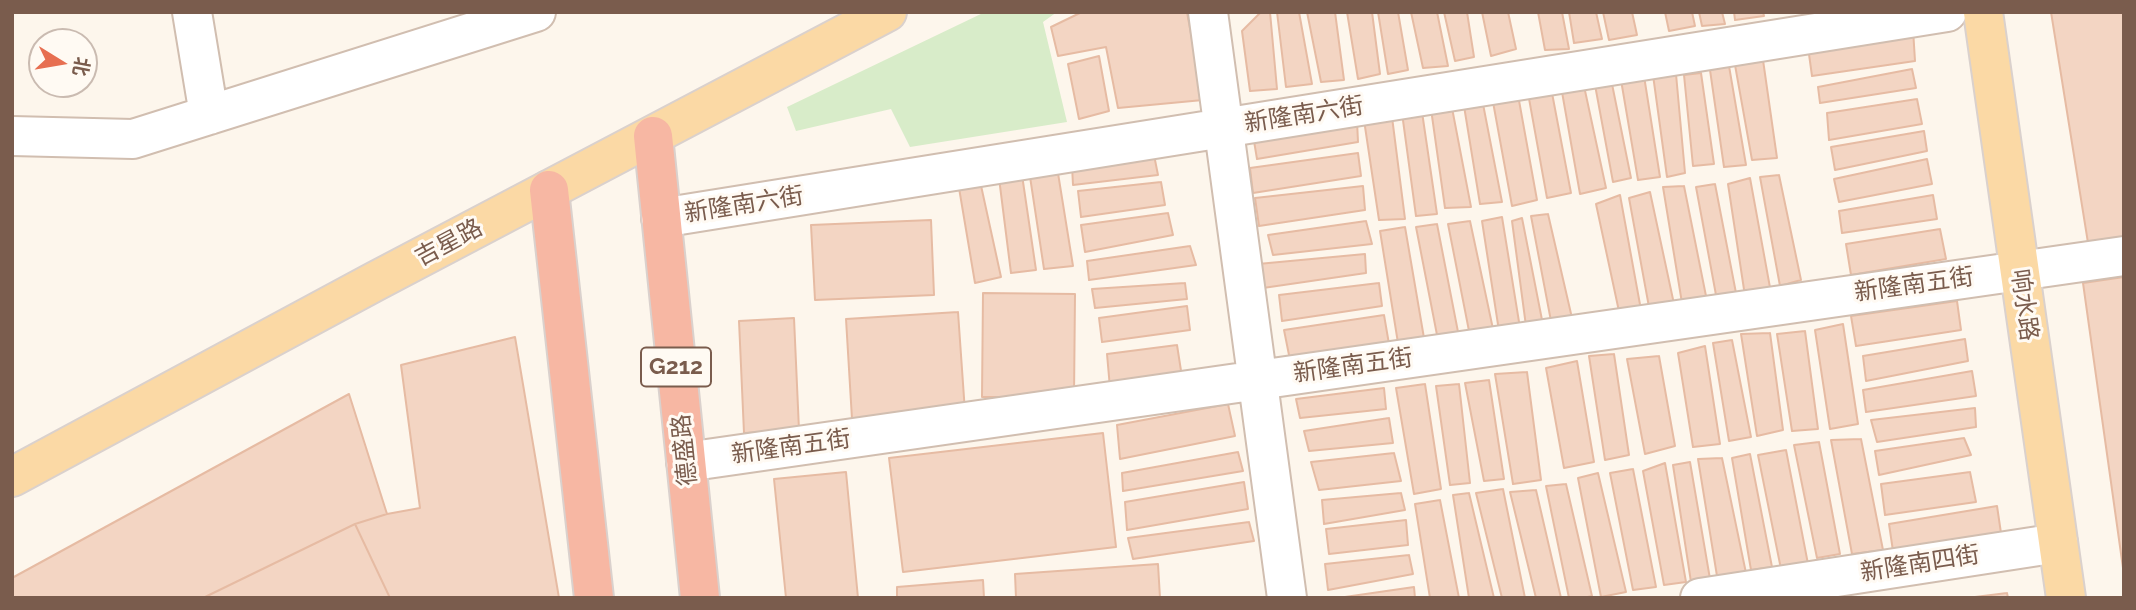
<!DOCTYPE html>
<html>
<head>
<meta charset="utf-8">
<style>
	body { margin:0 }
	#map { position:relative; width:2136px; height:610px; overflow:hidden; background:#fdf6ec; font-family:Raleway,"Noto Sans SC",sans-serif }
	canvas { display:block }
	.frame { position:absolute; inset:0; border:14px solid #7a5c4d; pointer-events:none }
	.north { position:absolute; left:28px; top:28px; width:70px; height:70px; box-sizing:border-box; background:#fffaf3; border:2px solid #cabbb1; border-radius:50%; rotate:101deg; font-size:19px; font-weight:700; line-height:28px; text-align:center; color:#7a5c4d }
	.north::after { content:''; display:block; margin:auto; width:24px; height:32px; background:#e76f51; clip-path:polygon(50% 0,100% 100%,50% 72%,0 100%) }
</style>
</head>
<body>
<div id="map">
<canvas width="2136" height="610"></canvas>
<div class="frame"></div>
<div class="north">北</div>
</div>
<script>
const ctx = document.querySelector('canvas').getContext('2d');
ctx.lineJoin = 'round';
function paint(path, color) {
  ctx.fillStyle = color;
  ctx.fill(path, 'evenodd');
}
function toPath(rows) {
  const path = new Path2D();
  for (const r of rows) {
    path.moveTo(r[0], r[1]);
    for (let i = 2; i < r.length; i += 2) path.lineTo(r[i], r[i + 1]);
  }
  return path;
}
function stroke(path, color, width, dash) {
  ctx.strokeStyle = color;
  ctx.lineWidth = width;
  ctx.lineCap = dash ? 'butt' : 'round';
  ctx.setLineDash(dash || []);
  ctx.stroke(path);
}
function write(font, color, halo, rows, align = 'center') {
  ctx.font = font + ' Raleway,"Noto Sans SC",sans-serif';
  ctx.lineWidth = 6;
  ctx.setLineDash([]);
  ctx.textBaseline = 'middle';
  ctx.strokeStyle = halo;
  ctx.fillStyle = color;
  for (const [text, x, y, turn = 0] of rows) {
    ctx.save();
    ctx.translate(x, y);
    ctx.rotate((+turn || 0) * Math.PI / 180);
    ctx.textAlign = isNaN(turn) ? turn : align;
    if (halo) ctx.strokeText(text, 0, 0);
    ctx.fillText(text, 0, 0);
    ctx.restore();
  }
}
const green = toPath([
	[985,12,1057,12,1043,22,1067,122,910,147,891,109,796,131,787,107]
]);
const building = toPath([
	[1082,12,1187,12,1203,100,1118,108,1106,47,1058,56,1051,27,1082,12],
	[1261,12,1270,12,1277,89,1250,91,1242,31,1261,12],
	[1277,12,1299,12,1312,84,1286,87,1277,12],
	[1307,12,1335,12,1344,80,1321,82,1307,12],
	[1347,12,1372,12,1380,74,1358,79,1347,12],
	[1378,12,1398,12,1408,70,1388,74,1378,12],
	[1411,12,1437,12,1448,66,1423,68,1411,12],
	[1444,12,1467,12,1474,57,1455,61,1444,12],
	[1482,12,1508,12,1516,49,1491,56,1482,12],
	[1538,12,1562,12,1569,49,1545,50,1538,12],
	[1569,12,1596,12,1602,39,1574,43,1569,12],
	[1603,12,1632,12,1637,35,1609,40,1603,12],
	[1665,12,1692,12,1695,26,1669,31,1665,12],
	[1699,12,1722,12,1725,24,1702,26,1699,12],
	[1734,12,1763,12,1764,16,1735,20,1734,12],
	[2051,12,2124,12,2124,244,2089,249,2051,12],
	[1913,29,1915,61,1812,76,1808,47,1913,29],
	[1099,56,1109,111,1079,119,1068,64,1099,56],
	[1763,60,1777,158,1752,160,1735,65,1763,60],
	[1729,66,1746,165,1724,167,1710,70,1729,66],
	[1912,69,1916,88,1820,103,1818,87,1912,69],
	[1701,73,1714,164,1693,166,1684,75,1701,73],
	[1676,74,1685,173,1667,177,1653,75,1676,74],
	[1644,76,1660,177,1638,180,1621,80,1644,76],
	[1612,84,1631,178,1613,182,1595,85,1612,84],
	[1584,86,1606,188,1580,194,1562,92,1584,86],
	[1528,93,1552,93,1571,193,1547,198,1528,93],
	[1518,95,1537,200,1512,206,1493,102,1518,95],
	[1917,99,1922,124,1829,140,1827,113,1917,99],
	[1483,104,1502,202,1480,204,1464,106,1483,104],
	[1452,108,1471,207,1445,208,1431,109,1452,108],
	[1422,112,1437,214,1416,216,1402,113,1422,112],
	[1392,117,1405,219,1379,220,1364,120,1392,117],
	[1357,121,1358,142,1257,159,1253,135,1357,121],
	[1924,131,1927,151,1835,170,1831,147,1924,131],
	[1358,153,1361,176,1253,193,1250,168,1358,153],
	[1154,155,1158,175,1073,185,1072,166,1154,155],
	[1927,159,1932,184,1839,202,1834,179,1927,159],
	[1057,167,1073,266,1044,269,1029,170,1057,167],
	[1022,175,1036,270,1011,273,999,178,1022,175],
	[1779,175,1801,280,1780,286,1760,177,1779,175],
	[1750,178,1771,293,1745,296,1728,184,1750,178],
	[980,181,1001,277,975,283,958,182,980,181],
	[1161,182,1165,205,1081,217,1078,191,1161,182],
	[1715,184,1736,293,1716,295,1696,187,1715,184],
	[1363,186,1365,210,1259,226,1255,198,1363,186],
	[1684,186,1706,296,1682,303,1663,187,1684,186],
	[1650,192,1674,304,1649,307,1629,198,1650,192],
	[1620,195,1641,310,1620,316,1596,204,1620,195],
	[1933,195,1937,219,1842,233,1839,211,1933,195],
	[1168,213,1173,235,1085,252,1081,225,1168,213],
	[1548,214,1572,318,1551,321,1531,216,1548,214],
	[1502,217,1520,328,1499,331,1482,221,1502,217],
	[1522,218,1543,325,1526,326,1512,221,1522,218],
	[931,220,934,295,815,300,811,225,931,220],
	[1366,221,1372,244,1273,255,1268,235,1366,221],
	[1470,221,1493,329,1470,336,1448,224,1470,221],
	[1437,224,1459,337,1438,340,1416,227,1437,224],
	[1405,227,1424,338,1398,343,1380,231,1405,227],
	[1940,229,1946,259,1851,275,1846,244,1940,229],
	[1190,246,1196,265,1089,280,1087,261,1190,246],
	[1365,254,1366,273,1263,288,1258,264,1365,254],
	[2124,277,2124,575,2083,283,2124,277],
	[1185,283,1187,299,1095,308,1092,289,1185,283],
	[1379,283,1382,306,1282,321,1279,295,1379,283],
	[983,293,1075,294,1074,397,982,397,983,293],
	[1957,301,1961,330,1856,346,1851,316,1957,301],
	[1187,306,1190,330,1102,342,1099,318,1187,306],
	[958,312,965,412,852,419,846,319,958,312],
	[1384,315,1389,344,1290,360,1284,330,1384,315],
	[794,318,799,430,744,433,739,321,794,318],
	[1843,324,1858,424,1830,429,1815,330,1843,324],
	[1805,331,1818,429,1792,431,1777,334,1805,331],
	[1770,333,1783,430,1757,436,1741,334,1770,333],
	[515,337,559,598,390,598,355,524,387,514,420,508,401,365,515,337],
	[1965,339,1968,361,1866,381,1863,356,1965,339],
	[1732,340,1751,437,1729,441,1713,343,1732,340],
	[1177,345,1182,377,1110,388,1107,354,1177,345],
	[1705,346,1720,444,1693,447,1678,353,1705,346],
	[1614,354,1629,455,1605,460,1589,356,1614,354],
	[1659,356,1675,446,1645,454,1627,359,1659,356],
	[1577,361,1594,462,1564,468,1546,368,1577,361],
	[1972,371,1976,396,1866,412,1863,390,1972,371],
	[1527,372,1541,480,1513,484,1495,374,1527,372],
	[1489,380,1504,479,1484,481,1465,383,1489,380],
	[1425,384,1441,489,1414,494,1396,388,1425,384],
	[1459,384,1470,483,1450,485,1436,386,1459,384],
	[1384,388,1386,409,1300,418,1296,399,1384,388],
	[349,394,387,514,355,524,203,598,12,598,12,578,349,394],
	[1228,404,1235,436,1120,459,1117,425,1228,404],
	[1975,408,1976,427,1877,442,1871,420,1975,408],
	[1389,418,1393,443,1309,451,1304,431,1389,418],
	[1103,433,1116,547,903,572,889,458,1103,433],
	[1964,438,1971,455,1879,475,1875,451,1964,438],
	[1861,439,1883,550,1852,554,1831,440,1861,439],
	[1819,442,1840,554,1817,558,1794,445,1819,442],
	[1786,450,1808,564,1781,569,1758,455,1786,450],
	[1238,452,1243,471,1123,491,1122,473,1238,452],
	[1394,453,1401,481,1319,490,1311,462,1394,453],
	[1750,454,1772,567,1751,570,1732,458,1750,454],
	[1722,458,1746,573,1717,576,1698,459,1722,458],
	[1690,462,1710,579,1691,582,1673,465,1690,462],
	[1665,463,1686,582,1664,585,1643,471,1665,463],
	[1633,469,1656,587,1633,590,1610,473,1633,469],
	[846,472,858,598,786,598,774,479,846,472],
	[1970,472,1976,502,1885,515,1881,484,1970,472],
	[1598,473,1626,592,1601,597,1578,478,1598,473],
	[1244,482,1248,509,1127,530,1125,502,1244,482],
	[1566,484,1592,596,1583,598,1569,598,1546,486,1566,484],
	[1503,489,1525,598,1502,598,1476,493,1503,489],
	[1536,490,1561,598,1536,598,1510,492,1536,490],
	[1401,493,1405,510,1324,524,1322,500,1401,493],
	[1469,493,1494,598,1469,598,1453,495,1469,493],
	[1440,500,1459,598,1430,598,1415,504,1440,500],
	[1997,506,2001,533,1893,551,1889,524,1997,506],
	[1406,520,1408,545,1329,554,1326,529,1406,520],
	[1249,522,1254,541,1133,559,1128,538,1249,522],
	[355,524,390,598,203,598,355,524],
	[1409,555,1413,574,1328,590,1325,564,1409,555],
	[1158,564,1160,598,1016,598,1015,574,1158,564],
	[983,580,984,598,897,598,897,587,983,580],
	[1414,587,1415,598,1338,598,1414,587],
	[2007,593,2008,598,1967,598,2007,593]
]);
const minor = toPath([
	[192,12,209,115],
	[1208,12,1287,598],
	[12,136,133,139,536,12],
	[661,218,1947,12],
	[686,462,2124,256],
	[1700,598,2058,543]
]);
const major = toPath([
	[1983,12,2066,598],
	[12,477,374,282,887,12]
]);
const highway = toPath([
	[653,136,700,598],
	[549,190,594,598]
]);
const shields = [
	[676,367,70]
];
const shieldNames = [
	["G212",676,367]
];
const streetNames = [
	["新隆南六街",1304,115,-9],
	["新隆南六街",744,205,-9],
	["吉星路",449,243,-28],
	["新隆南五街",1914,285,-8],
	["响水路",2024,305,82],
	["新隆南五街",1353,366,-8],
	["新隆南五街",791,447,-8],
	["德盛路",685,450,-96],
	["新隆南四街",1920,564,-9]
];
paint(green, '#d8ecc9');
paint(building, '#f3d5c3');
stroke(building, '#e6bba3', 2);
stroke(minor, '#d1beb0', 42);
stroke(major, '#dad1cd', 42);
stroke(highway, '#dad1cd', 42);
stroke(minor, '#fff', 38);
stroke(major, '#fbd9a5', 38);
stroke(highway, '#f7b7a3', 38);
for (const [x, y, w] of shields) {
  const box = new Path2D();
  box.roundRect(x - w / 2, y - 19.5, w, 39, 5);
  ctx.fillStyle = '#fffaf3';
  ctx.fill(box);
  stroke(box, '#7a5c4d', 2);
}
write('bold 23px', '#7a5c4d', null, shieldNames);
write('24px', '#7a5c4d', '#fffaf3', streetNames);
</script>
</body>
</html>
